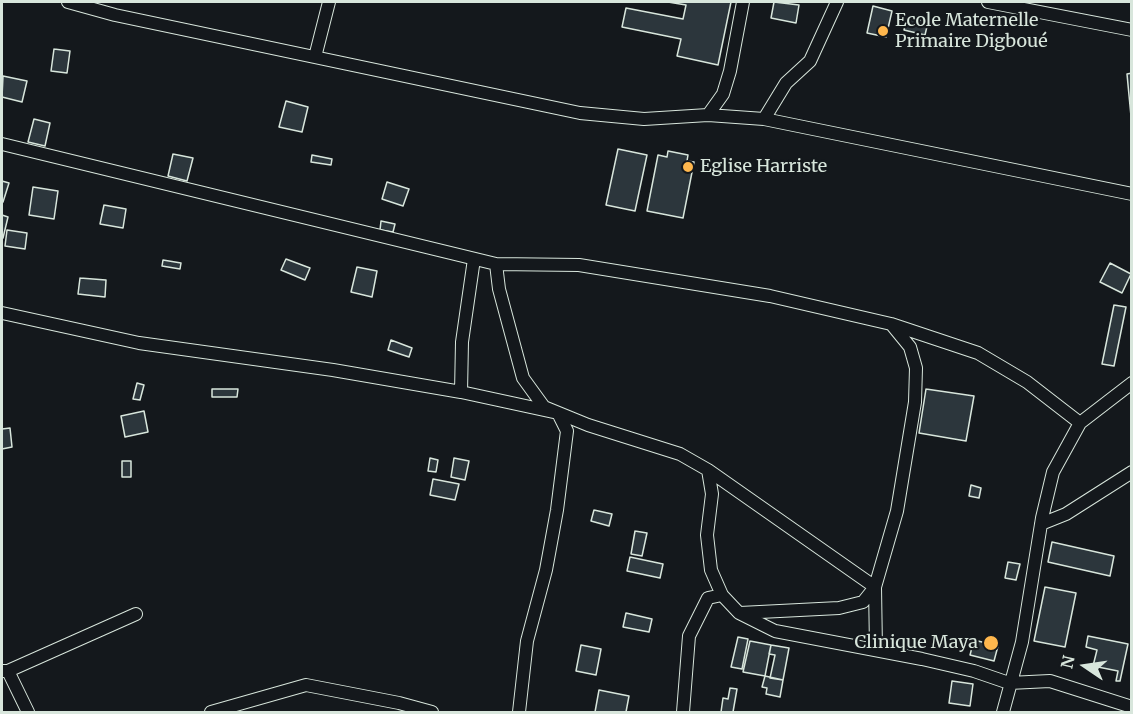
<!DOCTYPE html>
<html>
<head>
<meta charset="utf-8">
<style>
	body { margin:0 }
	#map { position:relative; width:1133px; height:714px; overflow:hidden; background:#14181c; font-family:Merriweather,serif }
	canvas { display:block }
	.frame { position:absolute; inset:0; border:3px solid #d8e6dc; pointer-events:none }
	.north { position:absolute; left:1055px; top:636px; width:60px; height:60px; -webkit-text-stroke:4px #14181c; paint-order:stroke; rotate:283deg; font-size:16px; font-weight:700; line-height:24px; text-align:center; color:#d8e6dc }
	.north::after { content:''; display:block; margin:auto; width:21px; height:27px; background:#d8e6dc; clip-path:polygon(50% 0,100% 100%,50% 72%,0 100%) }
</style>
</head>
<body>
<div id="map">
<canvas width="1133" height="714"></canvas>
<div class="frame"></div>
<div class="north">N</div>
</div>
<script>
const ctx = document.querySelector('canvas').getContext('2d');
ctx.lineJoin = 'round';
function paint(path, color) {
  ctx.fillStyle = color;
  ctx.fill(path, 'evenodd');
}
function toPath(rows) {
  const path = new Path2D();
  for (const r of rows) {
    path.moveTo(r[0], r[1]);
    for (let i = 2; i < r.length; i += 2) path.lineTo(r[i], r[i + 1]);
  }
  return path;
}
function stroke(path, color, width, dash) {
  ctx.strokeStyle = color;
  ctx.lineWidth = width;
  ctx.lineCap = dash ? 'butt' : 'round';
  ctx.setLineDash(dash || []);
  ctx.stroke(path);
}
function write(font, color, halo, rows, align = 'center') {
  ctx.font = font + ' Merriweather,serif';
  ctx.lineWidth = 4.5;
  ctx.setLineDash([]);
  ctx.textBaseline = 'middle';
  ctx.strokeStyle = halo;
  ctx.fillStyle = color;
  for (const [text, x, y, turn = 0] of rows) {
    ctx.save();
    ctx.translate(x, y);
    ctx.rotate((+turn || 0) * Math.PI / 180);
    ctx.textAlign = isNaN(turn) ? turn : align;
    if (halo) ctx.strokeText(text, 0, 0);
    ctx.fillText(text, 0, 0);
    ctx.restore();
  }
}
const building = toPath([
	[668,2,731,2,718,65,677,56,681,39,622,27,626,8,683,19,686,5,668,2],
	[774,2,799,5,796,23,771,18,774,2],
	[873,6,892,11,886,37,867,33,873,6],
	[907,17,928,22,925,35,904,30,907,17],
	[54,49,70,51,67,73,51,71,54,49],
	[1132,73,1132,127,1127,74,1132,73],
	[3,76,27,81,22,102,2,97,3,76],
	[286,101,308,107,302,132,279,127,286,101],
	[34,119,50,123,45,146,28,142,34,119],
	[618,149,647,155,635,211,606,205,618,149],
	[668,151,688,155,687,161,694,162,683,218,647,211,658,155,667,157,668,151],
	[173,154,193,158,187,181,168,176,173,154],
	[312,155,332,159,331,165,311,162,312,155],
	[2,181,9,183,3,202,2,201,2,181],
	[387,182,409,189,403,206,382,199,387,182],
	[33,187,58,191,54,219,29,215,33,187],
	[104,205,126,209,123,228,100,224,104,205],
	[2,215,8,217,3,238,2,238,2,215],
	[381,221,395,224,393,232,380,230,381,221],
	[7,230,27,233,25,249,5,246,7,230],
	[286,259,310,268,305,280,281,270,286,259],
	[163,260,181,263,180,269,162,266,163,260],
	[1110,263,1131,274,1122,293,1100,282,1110,263],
	[357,267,377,271,372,297,351,292,357,267],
	[80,278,106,280,105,297,78,294,80,278],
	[1114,305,1126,307,1114,366,1102,364,1114,305],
	[391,340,412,348,409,357,388,350,391,340],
	[137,383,144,385,140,400,133,399,137,383],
	[212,389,238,389,237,397,212,397,212,389],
	[926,389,974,396,966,441,919,433,926,389],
	[144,411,148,432,125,437,121,416,144,411],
	[10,428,12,447,2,449,2,429,10,428],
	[430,458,438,460,436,472,428,471,430,458],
	[454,458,469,461,465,480,451,477,454,458],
	[122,461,131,461,131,477,122,477,122,461],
	[433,479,459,484,455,500,430,495,433,479],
	[971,485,981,488,979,498,969,496,971,485],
	[594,510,612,514,609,526,591,521,594,510],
	[635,531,647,533,642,556,631,554,635,531],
	[1052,542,1114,556,1110,576,1048,562,1052,542],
	[630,557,663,564,660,578,627,571,630,557],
	[1008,562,1020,564,1016,580,1005,578,1008,562],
	[1045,587,1076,593,1065,647,1034,641,1045,587],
	[626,613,652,619,649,632,623,627,626,613],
	[1088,636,1128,644,1120,681,1116,681,1118,671,1093,666,1097,650,1086,647,1088,636],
	[738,637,748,639,742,669,731,667,738,637],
	[974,640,998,646,994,661,970,655,974,640],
	[750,641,771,645,765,676,743,672,750,641],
	[581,645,601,649,596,675,576,671,581,645],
	[771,645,789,648,783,680,770,678,775,655,769,654,771,645],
	[765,676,783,680,780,697,766,694,767,688,762,687,765,676],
	[952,681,973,684,970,706,949,703,952,681],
	[730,688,737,689,733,712,721,712,723,698,728,699,730,688],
	[599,690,629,696,626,712,595,712,599,690]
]);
const street = toPath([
	[68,2,115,15,580,113,644,119,708,115,764,119,1132,194],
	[988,2,1132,30],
	[315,57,329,2],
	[708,115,723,94,730,71,743,2],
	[764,119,786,83,810,61,837,2],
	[2,144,496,264,579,265,770,296,891,324,978,353,1027,382,1080,423],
	[496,264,499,289,523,378,544,407,588,425,680,454,708,470,712,494,707,535,711,570,722,595,739,613,775,631,922,659,974,671,1009,683,1050,681,1132,707],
	[2,313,139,343,333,370,461,392,558,413,567,431,557,510,546,570,527,641,519,712],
	[461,392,462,342,474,259],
	[708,470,875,587,876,649],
	[1041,524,1066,514,1132,472],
	[740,613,839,608,863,602,875,587,897,511,915,402,916,368,910,347,892,325],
	[2,671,8,671,136,614],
	[8,671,28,712],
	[211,712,306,685,399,703,432,712],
	[683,712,689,636,708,598,722,595],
	[1003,712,1022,642,1042,518,1053,472,1080,423,1132,383]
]);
const markers = [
	[883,31,6,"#ffb74d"],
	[688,167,6,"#ffb74d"],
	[991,643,8,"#ffb74d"]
];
const poiNames = [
	["Ecole Maternelle",895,21],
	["Primaire Digboué",895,42],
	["Eglise Harriste",700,167],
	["Clinique Maya",978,643,"right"]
];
paint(building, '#2c363c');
stroke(building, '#d8e6dc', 1.5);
stroke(street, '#d8e6dc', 14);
stroke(street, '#14181c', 12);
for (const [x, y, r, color] of markers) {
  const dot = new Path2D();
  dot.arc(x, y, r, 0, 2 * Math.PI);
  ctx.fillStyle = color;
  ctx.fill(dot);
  stroke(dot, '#14181c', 2);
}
write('18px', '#d8e6dc', '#14181c', poiNames, 'left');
</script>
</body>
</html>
